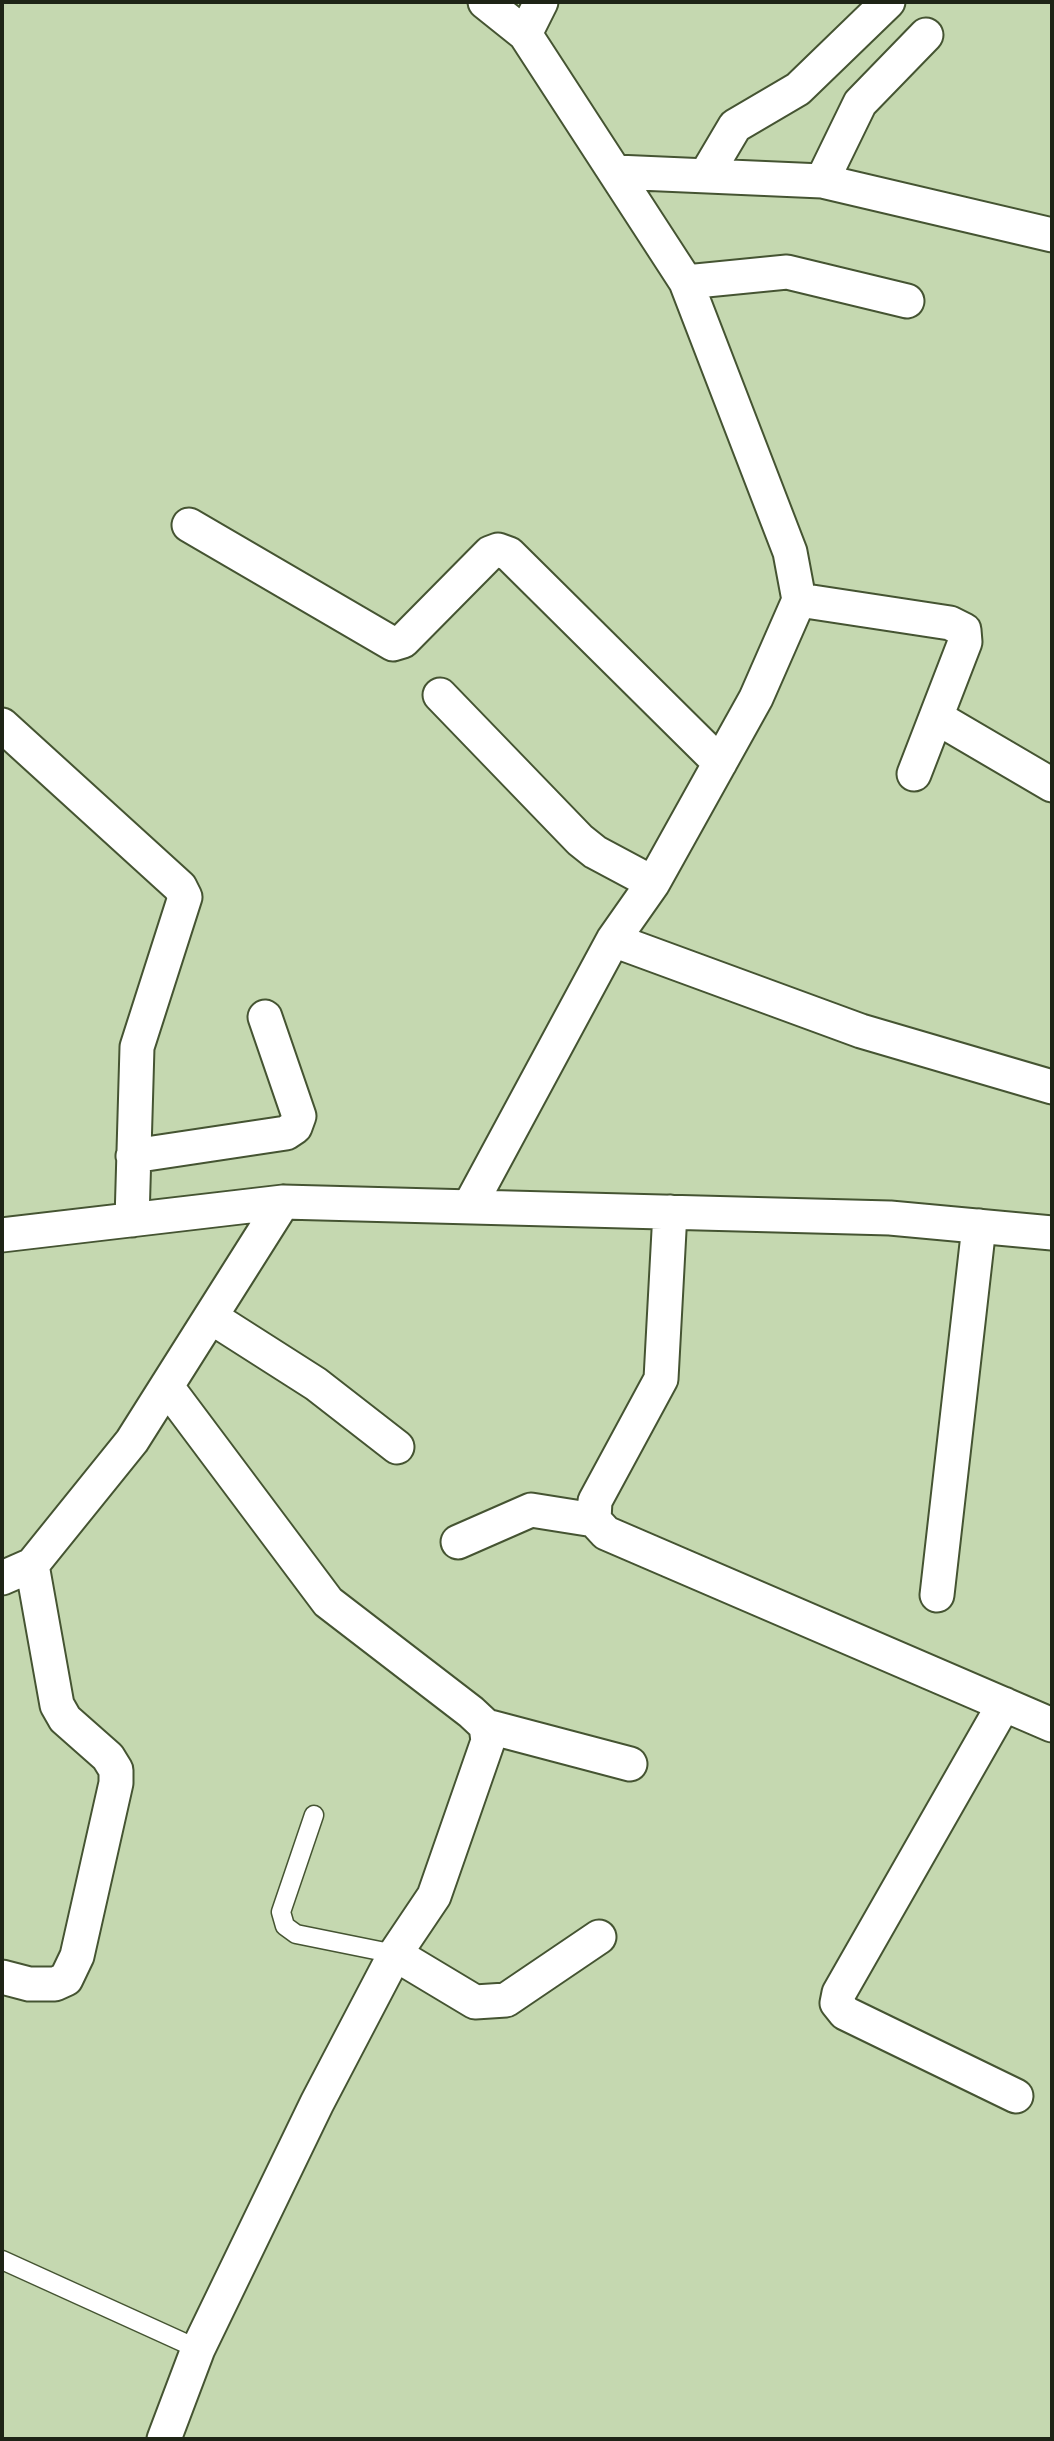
<!DOCTYPE html>
<html>
<head>
<meta charset="utf-8">
<style>
	body { margin:0 }
	#map { position:relative; width:1054px; height:2441px; overflow:hidden; background:#c5d8b0; font-family:Montserrat,sans-serif }
	canvas { display:block }
	.frame { position:absolute; inset:0; border:4px solid #1e2416; pointer-events:none }
</style>
</head>
<body>
<div id="map">
<canvas width="1054" height="2441"></canvas>
<div class="frame"></div>
</div>
<script>
const ctx = document.querySelector('canvas').getContext('2d');
ctx.lineJoin = 'round';
function toPath(rows) {
  const path = new Path2D();
  for (const r of rows) {
    path.moveTo(r[0], r[1]);
    for (let i = 2; i < r.length; i += 2) path.lineTo(r[i], r[i + 1]);
  }
  return path;
}
function stroke(path, color, width, dash) {
  ctx.strokeStyle = color;
  ctx.lineWidth = width;
  ctx.lineCap = dash ? 'butt' : 'round';
  ctx.setLineDash(dash || []);
  ctx.stroke(path);
}
const lane = toPath([
	[314,1815,281,1912,285,1926,296,1934,395,1954],
	[2,2260,198,2349]
]);
const street = toPath([
	[525,34,541,2],
	[616,172,822,181,1052,235],
	[706,175,735,126,798,89,888,2],
	[822,181,860,103,926,35],
	[686,282,787,272,907,301],
	[189,525,393,644,403,641,490,553,498,550,509,554,720,763],
	[799,600,950,623,964,630,965,642,914,774],
	[440,695,580,840,595,852,653,883],
	[936,717,1052,785],
	[2,725,180,887,185,897,137,1047,132,1220],
	[613,940,861,1031,1052,1087],
	[133,1156,286,1133,295,1127,299,1116,265,1017],
	[469,1207,613,940,653,883,756,698,799,600,790,552,686,282,525,34,485,2],
	[670,1212,661,1379,595,1501,594,1520,606,1533,1052,1725],
	[2,1235,283,1202,890,1218,1052,1233],
	[211,1317,316,1384,397,1447],
	[458,1542,531,1510,594,1520],
	[2,1578,32,1565,132,1441,283,1202],
	[937,1595,979,1226],
	[1004,1704,839,1993,837,2003,845,2013,1016,2096],
	[486,1726,630,1764],
	[395,1954,475,2002,506,2000,599,1937],
	[2,1977,29,1984,55,1984,66,1979,77,1956,116,1783,116,1770,108,1757,65,1719,57,1705,32,1565],
	[164,2439,198,2349,317,2103,395,1954,434,1896,488,1741,486,1726,471,1712,328,1602,167,1387]
]);
stroke(lane, '#455432', 21);
stroke(street, '#455432', 37);
stroke(lane, '#fff', 18);
stroke(street, '#fff', 33);
</script>
</body>
</html>
